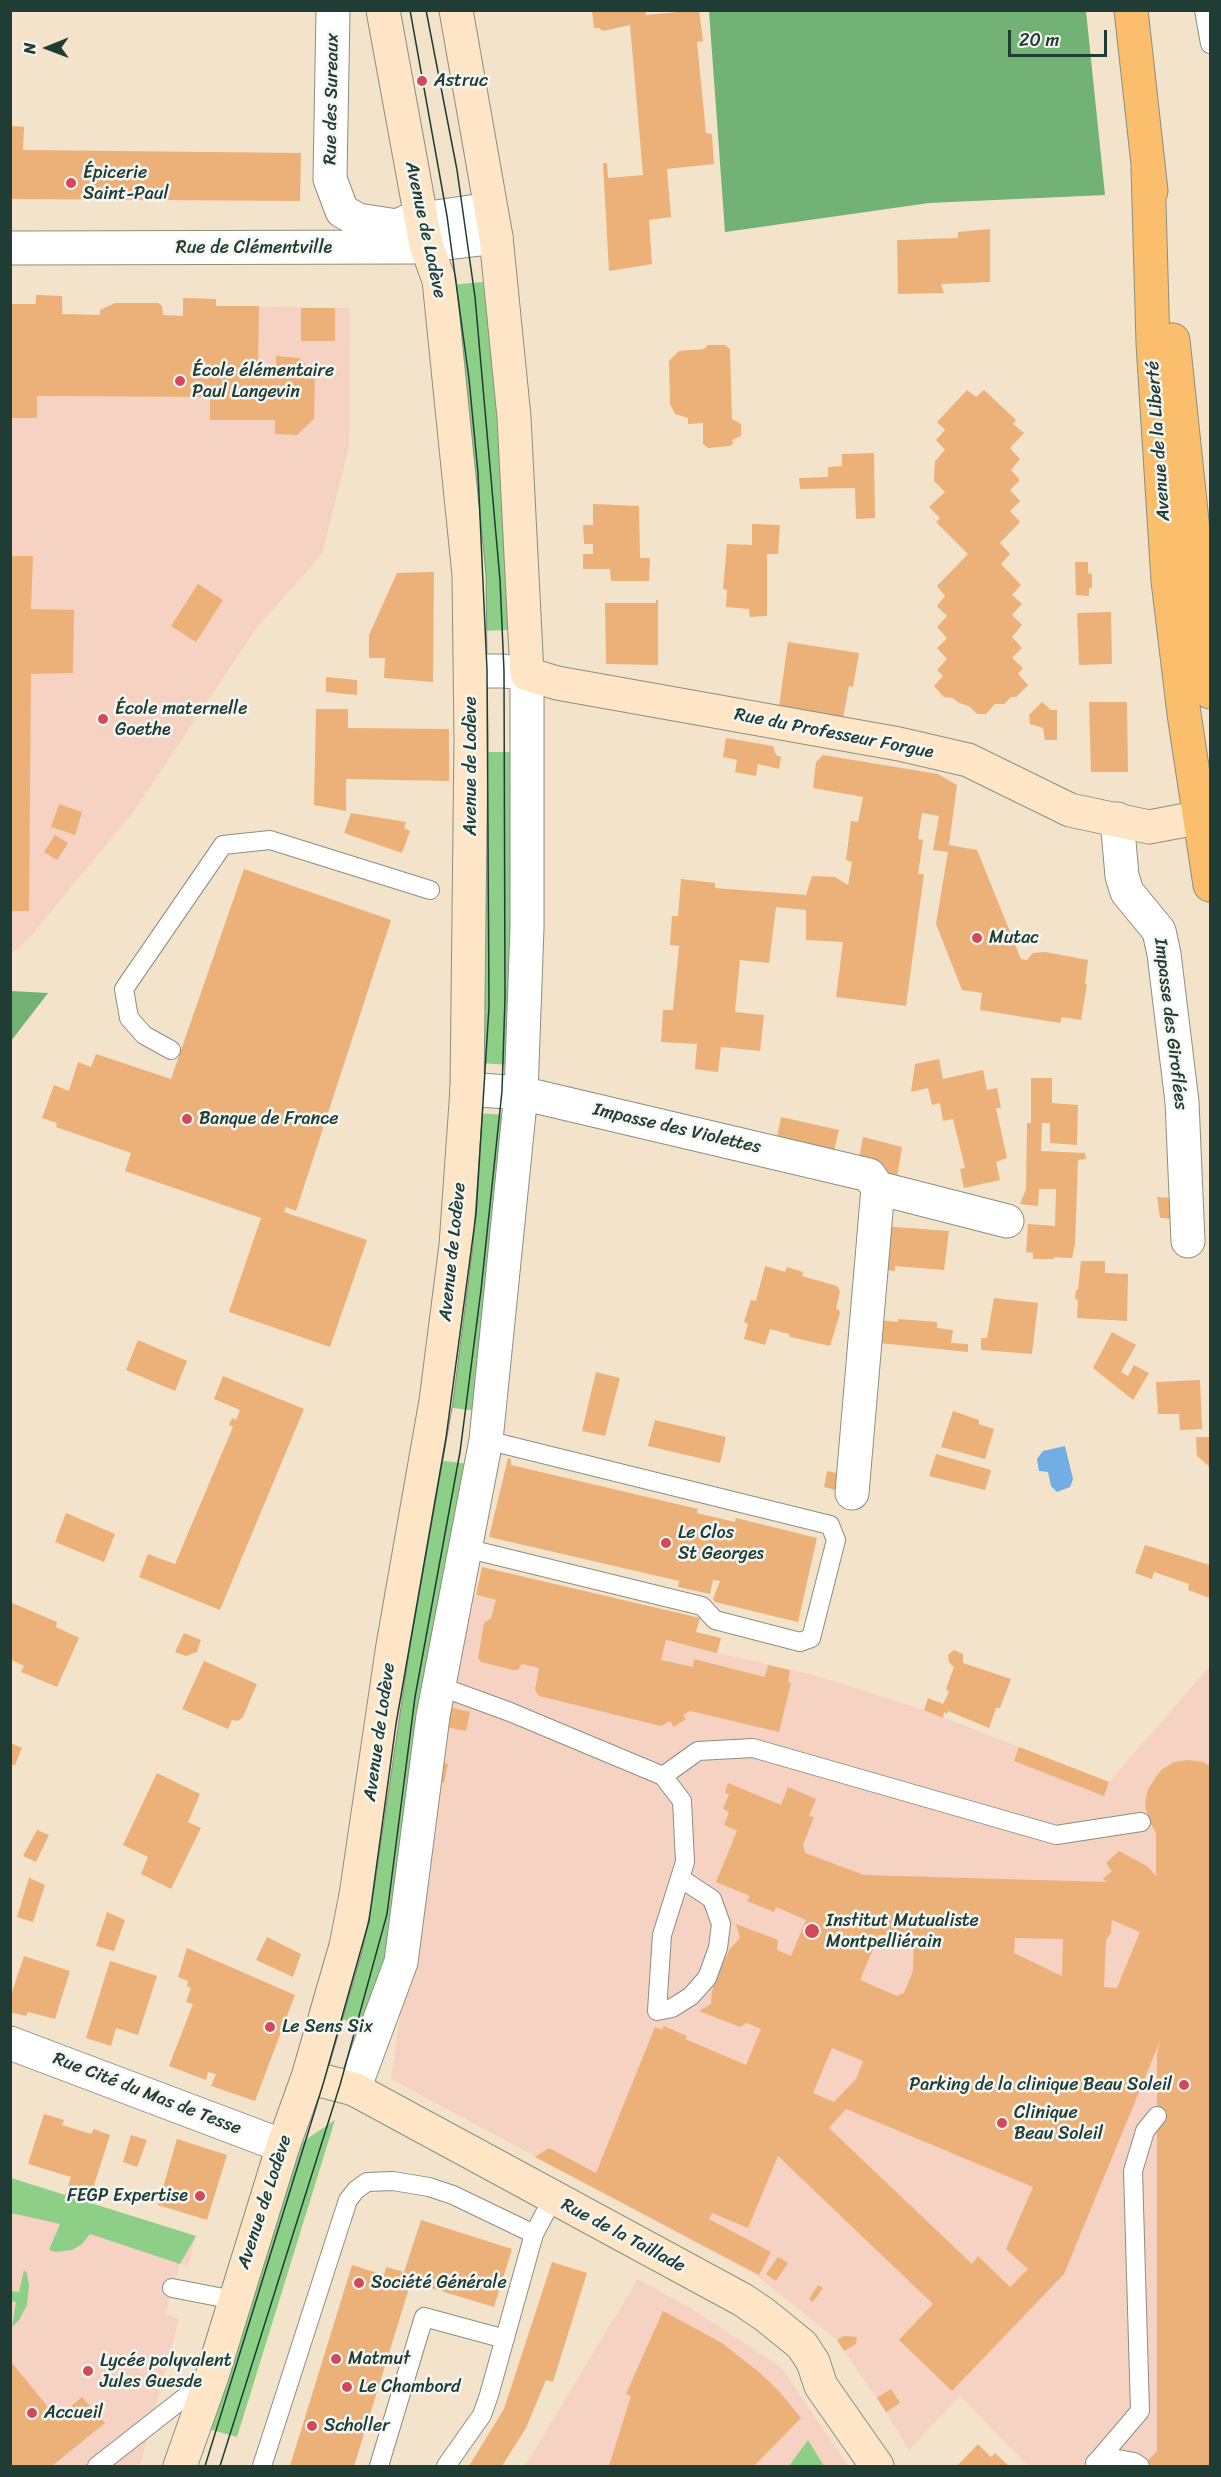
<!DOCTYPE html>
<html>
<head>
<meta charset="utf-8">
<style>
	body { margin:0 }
	#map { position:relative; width:1221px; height:2477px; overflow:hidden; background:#f3e3cb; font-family:Sriracha,sans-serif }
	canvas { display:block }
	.frame { position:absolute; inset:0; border:12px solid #1f3d34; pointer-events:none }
	.north { position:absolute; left:18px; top:18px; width:60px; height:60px; -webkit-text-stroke:4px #f6f6f2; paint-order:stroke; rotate:269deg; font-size:16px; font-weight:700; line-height:24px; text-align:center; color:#1f3d34 }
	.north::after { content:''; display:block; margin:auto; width:21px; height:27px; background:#1f3d34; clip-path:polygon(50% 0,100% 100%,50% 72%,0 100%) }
	.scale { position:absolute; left:1008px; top:30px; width:99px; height:27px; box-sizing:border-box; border:3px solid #1f3d34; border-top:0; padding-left:8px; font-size:18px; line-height:21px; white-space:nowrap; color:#1f3d34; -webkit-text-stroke:4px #f6f6f2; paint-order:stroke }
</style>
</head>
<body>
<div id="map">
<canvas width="1221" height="2477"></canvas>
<div class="frame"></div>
<div class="north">N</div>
<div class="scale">20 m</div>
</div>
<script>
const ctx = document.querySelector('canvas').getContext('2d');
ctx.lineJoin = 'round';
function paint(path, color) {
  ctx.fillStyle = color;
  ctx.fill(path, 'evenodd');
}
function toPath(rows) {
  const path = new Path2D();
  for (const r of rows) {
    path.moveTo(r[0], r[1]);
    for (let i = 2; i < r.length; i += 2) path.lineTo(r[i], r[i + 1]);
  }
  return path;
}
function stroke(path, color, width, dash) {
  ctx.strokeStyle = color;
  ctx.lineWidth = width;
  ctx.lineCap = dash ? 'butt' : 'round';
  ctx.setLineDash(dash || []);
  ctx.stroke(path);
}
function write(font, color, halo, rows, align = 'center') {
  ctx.font = font + ' Sriracha,sans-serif';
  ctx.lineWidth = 5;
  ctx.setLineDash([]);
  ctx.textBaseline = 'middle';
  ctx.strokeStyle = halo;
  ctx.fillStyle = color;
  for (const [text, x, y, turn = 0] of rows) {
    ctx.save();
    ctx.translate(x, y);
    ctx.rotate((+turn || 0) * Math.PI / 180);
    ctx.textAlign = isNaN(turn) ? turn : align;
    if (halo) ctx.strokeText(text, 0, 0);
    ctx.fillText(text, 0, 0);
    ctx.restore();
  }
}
const built = toPath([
	[36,295,62,296,63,314,100,315,100,310,115,303,158,303,162,306,163,315,183,316,183,298,216,299,216,306,350,308,349,447,322,554,258,626,133,812,30,937,11,954,11,304,35,304],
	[462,1593,817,1676,924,1710,1109,1782,1210,1666,1210,2466,1028,2466,960,2396,909,2450,886,2412,837,2340,756,2275,391,2079],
	[10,2178,196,2236,188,2266,180,2264,165,2314,179,2319,140,2466,11,2466],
	[638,2279,700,2314,782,2368,848,2466,525,2466]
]);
const green = toPath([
	[483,282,503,465,512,630,479,631,449,285],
	[481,752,512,752,511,1065,479,1063],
	[476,1113,508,1115,477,1411,445,1407],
	[437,1460,469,1464,393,1938,364,2026,332,2016],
	[335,2120,237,2437,201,2427,295,2147],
	[11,2178,196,2236,180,2264,90,2234,82,2244,72,2250,55,2252,49,2250,60,2224,11,2213],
	[24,2270,27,2273,29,2286,27,2305,19,2320,12,2327,16,2302,11,2301,11,2291,19,2292],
	[808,2440,824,2466,789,2466]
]);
const forest = toPath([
	[709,11,1086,11,1105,195,929,203,725,232],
	[11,991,48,993,11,1041,10,991]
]);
const water = toPath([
	[1065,1446,1073,1479,1070,1487,1057,1492,1051,1486,1048,1472,1039,1471,1037,1459,1043,1451]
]);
const building = toPath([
	[592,10,646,10,646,15,699,10,703,41,697,42,706,133,712,134,714,164,667,169,671,217,649,220,652,264,609,271,603,163,607,163,608,178,643,175,630,25,603,31,599,28,594,28],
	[10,126,24,127,23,150,301,153,300,201,10,199],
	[990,229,990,282,941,284,944,293,898,294,897,240,958,238,958,232],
	[36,295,62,296,62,314,100,315,100,310,115,303,158,303,162,306,163,315,183,316,183,298,216,299,216,306,259,306,258,368,276,368,276,356,299,358,315,374,314,419,297,435,275,434,275,420,210,420,210,397,37,396,37,418,10,418,10,304,36,304],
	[301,308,335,308,335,341,301,341],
	[708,345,725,345,730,349,732,419,741,424,741,436,732,440,733,444,730,446,708,448,703,444,703,423,688,424,688,418,675,414,670,404,669,361,679,351,704,349],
	[967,390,976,397,984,390,1016,420,1013,424,1024,433,1010,448,1020,459,1011,470,1020,480,1010,490,1020,501,1010,511,1020,522,1000,543,1010,554,1001,564,1021,585,1012,595,1022,604,1012,615,1022,625,1012,637,1022,648,1012,658,1023,668,1018,674,1028,685,1016,697,1011,697,1004,704,995,704,986,714,977,714,969,706,959,703,953,698,944,697,934,686,943,676,937,670,947,659,937,648,947,638,937,627,947,616,937,606,945,596,937,586,968,554,936,522,940,518,929,507,945,492,934,481,935,461,945,450,936,440,945,430,937,422],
	[874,453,875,518,856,519,855,488,800,489,799,478,828,477,828,467,842,466,842,454],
	[593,504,639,506,640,558,650,558,649,581,611,581,610,569,583,569,583,554,593,554,593,544,584,544,583,525,593,525],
	[752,524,780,525,778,554,767,554,767,616,750,617,749,609,726,607,727,590,723,589,727,544,752,545],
	[10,556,33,556,31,609,74,610,73,673,31,674,29,911,10,911],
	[1075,562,1088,562,1088,573,1092,574,1092,588,1089,588,1089,596,1076,595],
	[434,572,433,682,384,678,385,658,369,658,369,635,397,573],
	[198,584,223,600,196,642,171,626],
	[656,600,658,600,658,665,606,664,605,603,656,603],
	[1111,612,1112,664,1079,665,1077,613],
	[788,642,859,653,853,687,849,686,843,718,779,707],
	[326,677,357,680,357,695,326,692],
	[1042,702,1051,710,1057,710,1057,740,1045,740,1043,728,1030,724,1029,715],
	[1089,702,1127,702,1128,772,1091,772],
	[316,709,348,709,348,728,449,729,449,781,346,779,346,811,314,805],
	[726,738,773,746,776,755,781,757,779,769,758,764,756,776,735,772,737,760,723,757],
	[823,755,938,774,957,785,949,845,977,850,1021,959,1027,960,1033,953,1045,952,1088,960,1085,984,1087,985,1081,1020,1062,1017,1060,1023,980,1010,982,993,962,990,936,924,948,852,933,850,939,816,922,813,918,839,923,840,918,874,924,874,906,1006,836,997,843,942,806,940,806,910,776,907,769,963,740,960,735,1012,764,1015,760,1051,721,1047,718,1072,695,1069,697,1044,661,1042,663,1010,673,1010,679,946,670,945,672,916,678,916,681,879,715,883,715,888,806,895,812,876,835,877,848,885,852,862,846,860,851,821,858,822,863,797,813,788,816,762],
	[59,804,82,812,75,835,51,827],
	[351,813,406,822,404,828,410,831,402,853,344,833],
	[55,835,68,843,57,860,44,852],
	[244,869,391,920,296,1211,286,1207,284,1212,367,1240,330,1347,229,1312,261,1218,125,1171,131,1153,56,1127,57,1123,42,1118,54,1085,69,1091,78,1062,91,1067,96,1054,171,1079],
	[939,1059,943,1079,983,1070,987,1090,997,1088,1001,1108,996,1108,1007,1158,996,1162,1000,1180,964,1188,960,1169,965,1168,953,1119,943,1121,940,1103,932,1105,928,1088,911,1092,915,1064],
	[1031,1078,1052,1078,1052,1103,1078,1105,1077,1145,1050,1143,1050,1123,1042,1123,1041,1151,1085,1153,1086,1159,1078,1160,1075,1244,1072,1258,1054,1257,1054,1259,1033,1259,1033,1253,1026,1252,1028,1224,1055,1226,1056,1189,1039,1189,1038,1206,1020,1204,1026,1189,1027,1123,1031,1123],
	[781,1117,839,1130,833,1155,776,1142],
	[863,1137,902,1147,896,1183,886,1181,887,1172,858,1164],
	[1157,1197,1175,1198,1177,1219,1160,1218],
	[881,1226,949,1231,944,1270,895,1266,895,1271,881,1270],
	[1081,1261,1105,1261,1105,1273,1128,1274,1127,1321,1077,1318,1078,1300,1075,1299,1076,1290,1078,1290],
	[765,1266,785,1272,787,1267,803,1272,802,1276,837,1286,840,1291,836,1309,839,1310,840,1313,830,1346,790,1337,789,1334,770,1329,765,1345,744,1339,748,1324,744,1322,751,1300,756,1301],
	[994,1298,1038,1303,1032,1354,981,1350,981,1338,987,1338],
	[898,1319,937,1322,937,1328,953,1330,951,1343,968,1344,968,1352,879,1343,881,1320,898,1322],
	[1112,1332,1136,1345,1121,1372,1128,1376,1134,1365,1149,1373,1133,1400,1093,1368],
	[138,1340,187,1361,175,1391,126,1370],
	[596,1372,620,1378,605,1436,582,1431],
	[223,1376,304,1409,220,1610,139,1577,148,1554,175,1564,233,1427,229,1425,232,1418,236,1420,240,1410,214,1399],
	[1200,1380,1202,1429,1180,1430,1179,1414,1158,1414,1156,1382],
	[953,1411,979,1420,979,1424,994,1429,985,1459,941,1447],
	[655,1420,726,1437,720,1463,648,1446],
	[1196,1437,1210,1437,1210,1467,1197,1456],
	[936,1454,991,1470,985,1490,929,1476],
	[508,1458,511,1459,511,1465,698,1509,697,1513,735,1522,736,1518,817,1538,798,1622,715,1602,713,1599,720,1581,713,1580,710,1594,678,1587,679,1581,489,1537],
	[827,1471,846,1475,844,1492,824,1487],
	[66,1513,115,1534,104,1562,55,1542],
	[1145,1545,1210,1565,1210,1598,1188,1590,1189,1584,1154,1572,1152,1579,1135,1573],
	[482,1567,700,1618,696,1632,721,1638,717,1653,666,1640,661,1660,693,1667,694,1659,765,1677,768,1665,790,1670,788,1682,791,1683,779,1732,690,1711,683,1715,686,1719,674,1727,670,1721,661,1726,539,1696,535,1690,539,1668,522,1664,518,1670,513,1670,481,1662,478,1658,484,1623,491,1618,496,1600,476,1595],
	[10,1602,57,1622,56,1627,79,1638,57,1687,21,1672,24,1666,10,1659],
	[184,1633,201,1640,197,1652,186,1656,175,1652],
	[954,1650,963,1654,963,1663,1011,1679,1000,1708,996,1708,989,1728,948,1711,947,1714,944,1712,943,1718,924,1710,928,1698,943,1704,949,1692,946,1689,954,1667,949,1662,948,1655],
	[204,1661,257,1684,243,1717,238,1721,232,1720,228,1729,182,1709],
	[445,1706,470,1712,466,1731,436,1725],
	[10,1743,22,1748,15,1765,10,1765],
	[1019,1747,1109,1782,1104,1796,1014,1761],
	[430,1760,448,1764,444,1783,426,1779],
	[1188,1760,1203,1762,1210,1766,1210,2466,1143,2466,1157,2451,1157,2054,1160,2041,1064,2274,952,2391,899,2340,933,2304,778,2156,748,2228,712,2213,709,2219,771,2252,759,2275,535,2157,549,2148,596,2173,655,2027,662,2030,664,2026,687,2036,685,2039,746,2065,761,2029,747,2023,740,2027,699,2011,711,2004,712,1991,717,1974,730,1949,740,1938,736,1924,778,1940,777,1950,791,1956,806,1920,776,1907,774,1912,747,1901,750,1896,716,1882,737,1831,724,1825,729,1812,723,1809,729,1794,725,1793,728,1783,781,1805,788,1787,816,1799,809,1816,814,1817,803,1845,805,1853,864,1875,1107,1882,1103,1879,1112,1871,1106,1863,1119,1851,1147,1866,1156,1876,1156,1833,1148,1819,1145,1804,1148,1789,1161,1770,1174,1762],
	[1112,1920,1140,1932,1117,1988,1104,1987,1106,1940,1111,1933],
	[879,1935,914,1935,913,1971,904,1993,897,1996,860,1980],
	[1015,1938,1063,1939,1062,1976,1014,1953],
	[832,2048,863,2061,856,2079,834,2102,813,2093],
	[846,2109,1033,2187,1006,2249,1028,2269,1010,2287,978,2256,972,2264,829,2128],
	[157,1773,200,1794,188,1822,201,1828,171,1889,141,1874,148,1857,123,1845],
	[37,1830,49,1835,36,1862,23,1856],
	[29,1878,45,1885,33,1922,17,1917],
	[107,1912,125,1920,114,1951,96,1946],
	[267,1937,301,1954,293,1977,256,1960],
	[187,1948,295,1995,255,2101,211,2086,216,2074,208,2072,206,2080,169,2066,193,2004,186,2002,191,1988,187,1986,188,1981,178,1977],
	[24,1956,70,1971,55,2019,28,2012,26,2016,10,2012,10,1998],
	[110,1961,157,1976,138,2035,116,2028,111,2046,86,2038],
	[44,2114,64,2120,62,2125,91,2134,94,2129,110,2135,94,2185,98,2187,96,2192,90,2191,85,2201,65,2195,71,2177,28,2164],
	[131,2135,147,2140,137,2167,123,2162],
	[177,2139,227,2155,207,2220,158,2205],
	[421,2220,512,2249,494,2307,411,2282,354,2466,290,2466,352,2265,384,2275,386,2267,404,2272],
	[778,2257,788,2263,776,2281,766,2274],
	[552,2262,587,2273,553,2382,546,2380,526,2428,502,2466,469,2466,504,2409],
	[818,2285,823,2288,813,2302,809,2299],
	[663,2311,722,2343,760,2373,779,2391,801,2418,754,2466,609,2466,631,2396,626,2394],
	[844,2336,857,2337,856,2344,844,2351,837,2340],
	[12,2363,57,2418,82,2397,105,2423,52,2466,10,2466],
	[891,2389,900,2403,886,2412,877,2398],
	[978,2444,991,2457,995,2453,1009,2466,957,2466]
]);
const lane = toPath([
	[1204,10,1210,44],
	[171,1050,144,1035,129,1018,124,989,223,845,270,840,430,890],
	[465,1548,702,1606,715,1620,800,1642,811,1638,836,1540,830,1525,486,1440],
	[439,1686,510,1712,663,1776,682,1801,685,1862,680,1878,662,1935,657,2011,672,2008,691,1996,707,1978,718,1948,721,1924,712,1899,680,1878],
	[663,1776,698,1751,753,1748,1056,1835,1141,1822],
	[172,2288,234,2300],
	[1100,2458,1140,2411,1133,2171,1145,2131,1157,2116],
	[1095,2463,1100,2458,1118,2459,1134,2462,1140,2466],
	[97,2466,208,2379],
	[262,2466,348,2200,356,2190,367,2182,393,2181,429,2187,453,2195,534,2234],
	[379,2466,424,2317,505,2339],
	[446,2466,482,2415,489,2395,534,2234,553,2198]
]);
const street = toPath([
	[333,10,330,179,342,211,358,220,397,226,408,221,491,209],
	[10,248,411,247,496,237],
	[1117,819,1122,876,1127,892,1159,931,1164,954,1182,1102,1188,1241],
	[467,1089,521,1093,869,1175,878,1188,852,1493],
	[878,1188,1007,1221],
	[10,2043,283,2146],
	[354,2089,401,1962,433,1716,486,1440,521,1093,527,928,527,674,504,671,471,671]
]);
const secondary = toPath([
	[456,10,496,237,514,417,527,674,557,683,899,744,968,760,1070,810,1149,827,1186,820,1199,813,1210,800],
	[308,2077,354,2089,743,2300,765,2315,802,2345,813,2362,821,2386,877,2466],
	[180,2466,212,2376,283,2146,308,2077,346,1946,356,1895,393,1645,436,1401,456,1245,467,1089,471,739,469,575,439,280,426,245,383,10]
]);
const primary = toPath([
	[1131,10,1151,191],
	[1148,168,1153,344,1168,581,1184,714,1210,885],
	[1173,340,1210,692]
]);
const tram = toPath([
	[205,2466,324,2081,369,1921,396,1724,446,1438,476,1214,489,1007,487,670,478,473,469,379,447,216,410,10],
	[220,2466,340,2085,387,1914,415,1697,460,1452,481,1290,502,1091,505,998,504,671,500,580,475,297,457,170,426,10]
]);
const markers = [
	[422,81,6,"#d1495b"],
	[71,183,6,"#d1495b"],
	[180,381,6,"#d1495b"],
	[103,719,6,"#d1495b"],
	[977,938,6,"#d1495b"],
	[187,1119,6,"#d1495b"],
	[666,1543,6,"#d1495b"],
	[812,1931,8,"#d1495b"],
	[270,2027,6,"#d1495b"],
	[1184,2085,6,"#d1495b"],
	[1002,2123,6,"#d1495b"],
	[200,2196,6,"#d1495b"],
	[359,2283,6,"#d1495b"],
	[336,2359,6,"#d1495b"],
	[88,2371,6,"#d1495b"],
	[347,2387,6,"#d1495b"],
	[32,2413,6,"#d1495b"],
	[312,2426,6,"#d1495b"]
];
const poiNames = [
	["Astruc",434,81],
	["Épicerie",83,173],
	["Saint-Paul",83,194],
	["École élémentaire",192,371],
	["Paul Langevin",192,392],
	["École maternelle",115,709],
	["Goethe",115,730],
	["Mutac",989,938],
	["Banque de France",199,1119],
	["Le Clos",678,1533],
	["St Georges",678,1554],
	["Institut Mutualiste",826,1921],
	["Montpelliérain",826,1942],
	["Le Sens Six",282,2027],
	["Parking de la clinique Beau Soleil",1172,2085,"right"],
	["Clinique",1014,2113],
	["Beau Soleil",1014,2134],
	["FEGP Expertise",188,2196,"right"],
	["Société Générale",371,2283],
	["Matmut",348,2359],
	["Lycée polyvalent",100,2361],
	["Jules Guesde",100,2382],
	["Le Chambord",359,2387],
	["Accueil",44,2413],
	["Scholler",324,2426]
];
const streetNames = [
	["Rue des Sureaux",332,99,-89],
	["Avenue de Lodève",425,230,78],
	["Rue de Clémentville",254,248],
	["Avenue de la Liberté",1159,441,-94],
	["Rue du Professeur Forgue",834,734,11],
	["Avenue de Lodève",471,766,-90],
	["Impasse des Giroflées",1170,1024,83],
	["Impasse des Violettes",677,1129,13],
	["Avenue de Lodève",453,1252,-84],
	["Avenue de Lodève",380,1732,-82],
	["Rue Cité du Mas de Tesse",147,2094,21],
	["Avenue de Lodève",265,2202,-72],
	["Rue de la Taillade",623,2236,28]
];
paint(built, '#f6d2c3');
paint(green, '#8dcf87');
paint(forest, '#72b274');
paint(water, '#72ade3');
paint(building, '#ecb178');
stroke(lane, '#899080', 20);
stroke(street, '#899080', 35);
stroke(secondary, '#899080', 35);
stroke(primary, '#899080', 35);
stroke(lane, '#fff', 18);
stroke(street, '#fff', 33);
stroke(secondary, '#fde5c5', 33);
stroke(primary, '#fabe6d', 33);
stroke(tram, '#1f3d34', 1.5);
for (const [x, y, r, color] of markers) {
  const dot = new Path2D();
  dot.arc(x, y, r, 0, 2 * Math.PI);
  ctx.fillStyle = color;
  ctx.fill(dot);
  stroke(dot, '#f6f6f2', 2);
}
write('18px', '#1f3d34', '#f6f6f2', poiNames, 'left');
write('18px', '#1f3d34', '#f6f6f2', streetNames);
</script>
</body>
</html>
